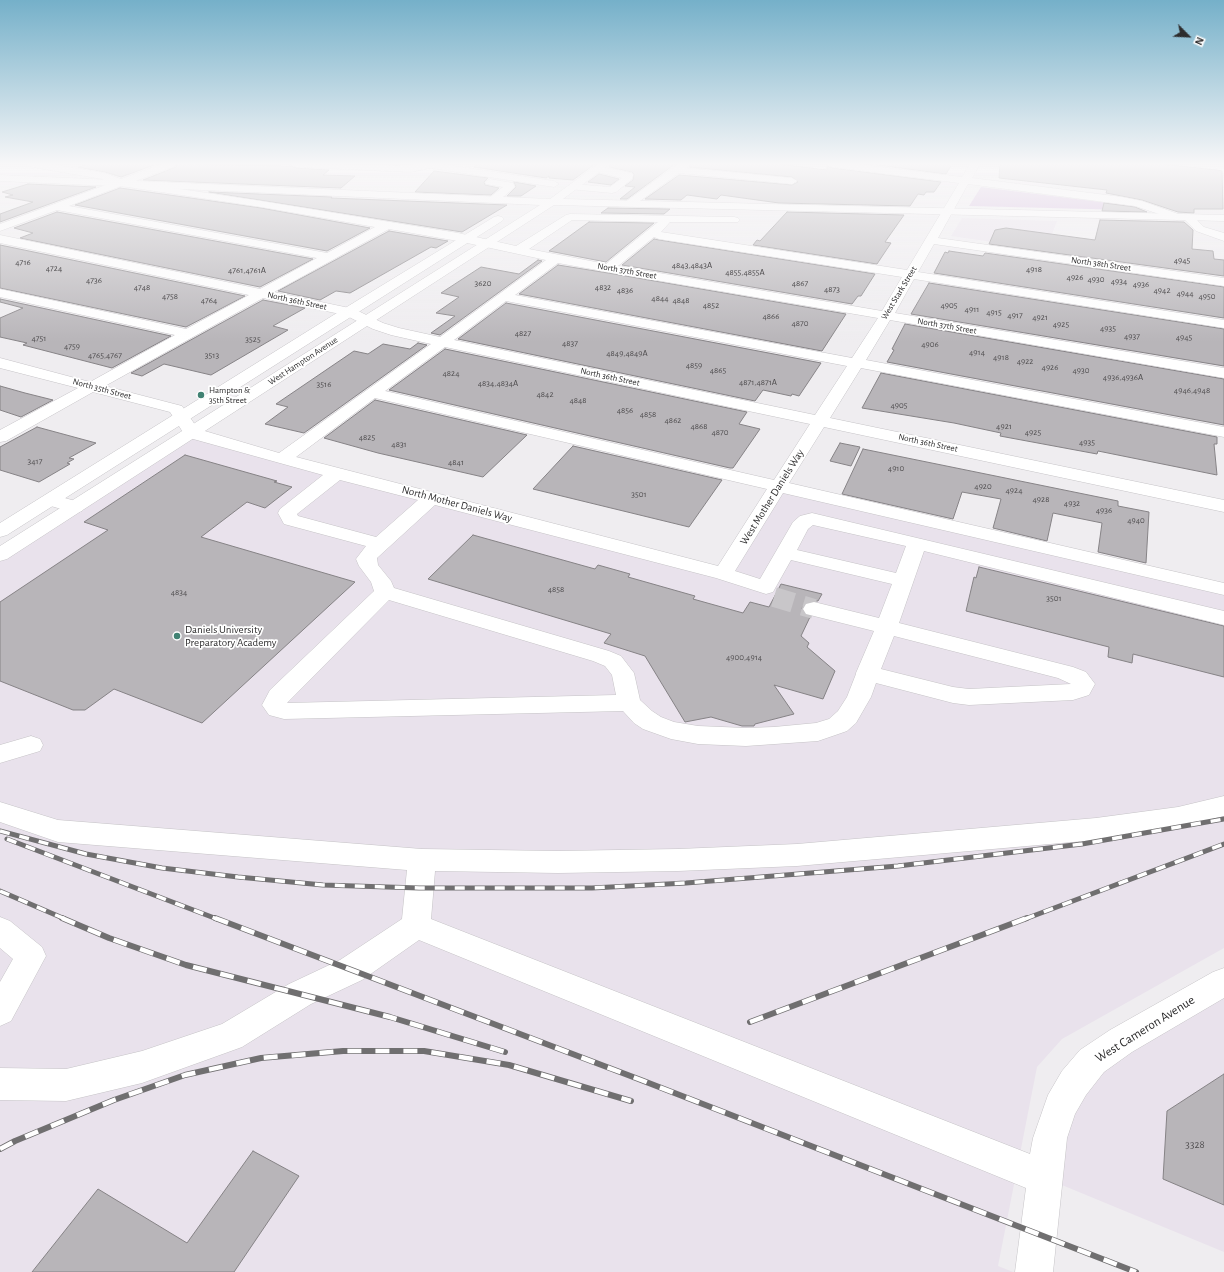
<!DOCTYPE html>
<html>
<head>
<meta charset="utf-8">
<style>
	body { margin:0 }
	#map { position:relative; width:1224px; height:1272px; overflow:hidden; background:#efedf0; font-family:"Alegreya Sans",sans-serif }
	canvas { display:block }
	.north { position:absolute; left:1168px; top:16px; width:40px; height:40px; -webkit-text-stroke:3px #fff; paint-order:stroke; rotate:114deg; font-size:11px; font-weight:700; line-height:16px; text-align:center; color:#2d2c2d }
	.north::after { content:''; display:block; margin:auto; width:14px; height:18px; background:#2d2c2d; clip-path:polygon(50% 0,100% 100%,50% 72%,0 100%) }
</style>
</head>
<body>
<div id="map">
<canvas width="1224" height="1272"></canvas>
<div class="north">N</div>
</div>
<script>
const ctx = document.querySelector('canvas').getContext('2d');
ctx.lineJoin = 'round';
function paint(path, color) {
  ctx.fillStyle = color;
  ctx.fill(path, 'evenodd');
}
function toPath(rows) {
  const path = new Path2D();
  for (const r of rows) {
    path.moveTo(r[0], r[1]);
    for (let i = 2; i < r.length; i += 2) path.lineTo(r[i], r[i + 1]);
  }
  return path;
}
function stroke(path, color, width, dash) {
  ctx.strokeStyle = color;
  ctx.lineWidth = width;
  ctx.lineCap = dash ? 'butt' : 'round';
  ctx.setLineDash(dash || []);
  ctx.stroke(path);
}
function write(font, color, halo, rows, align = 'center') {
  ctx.font = font + ' "Alegreya Sans",sans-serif';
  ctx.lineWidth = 3.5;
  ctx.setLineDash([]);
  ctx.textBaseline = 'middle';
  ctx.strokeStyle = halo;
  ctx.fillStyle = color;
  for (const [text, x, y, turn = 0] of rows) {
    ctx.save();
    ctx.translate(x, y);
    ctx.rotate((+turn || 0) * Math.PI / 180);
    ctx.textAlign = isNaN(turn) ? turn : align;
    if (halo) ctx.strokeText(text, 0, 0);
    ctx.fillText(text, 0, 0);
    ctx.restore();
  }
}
const built = toPath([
	[962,218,1057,221,1046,250,951,236],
	[192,433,723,574,778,488,1224,589,1224,948,1062,1039,1037,1067,998,1266,1013,1272,0,1272,0,555],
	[1224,982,1224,1252,1045,1178,1074,1083]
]);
const green = toPath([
	[981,187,1124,205,1128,210,969,206]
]);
const building = toPath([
	[87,164,157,164,121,177,105,172,78,167,87,164],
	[177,164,291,166,296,168,329,170,323,175,355,176,341,188,143,180,176,167,177,164],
	[480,164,595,164,573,180,549,178,549,176,546,178,474,167,480,164],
	[611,164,675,164,627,199,620,199,635,187,625,186,633,180,634,174,632,172,609,167,611,164],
	[691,164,779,164,827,170,827,166,832,168,941,182,934,192,926,192,924,195,918,194,910,206,779,203,721,195,717,199,687,195,681,200,645,199,679,175,792,185,798,182,792,177,689,167,691,164],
	[870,164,952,164,946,174,870,164],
	[1000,164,1162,164,1217,170,1222,171,1223,209,1194,209,1194,213,1178,212,1142,200,1106,193,1107,190,999,178,1000,164],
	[434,171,488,178,484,182,485,185,499,188,491,195,415,192,434,171],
	[599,174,619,179,611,185,588,182,599,174],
	[514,182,536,186,521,196,507,196,516,187,514,182],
	[28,184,96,187,0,222,0,214,33,202,5,197,13,195,2,192,28,184],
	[120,188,261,208,370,228,327,251,75,205,120,188],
	[209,192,332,197,331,198,507,205,462,232,209,192],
	[1104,203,1135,207,1147,212,1102,211,1104,203],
	[608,208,670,209,664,214,601,213,608,208],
	[57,212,313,259,260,287,20,238,33,233,14,228,57,212],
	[787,212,904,215,885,242,891,243,877,264,753,245,757,240,760,241,787,212],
	[1100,220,1184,222,1193,230,1192,249,1213,251,1214,259,1224,260,1224,276,989,244,995,230,1006,228,1095,240,1100,220],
	[589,222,654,223,606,262,549,251,589,222],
	[389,231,448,241,436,248,431,247,350,293,336,291,320,300,278,291,389,231],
	[654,239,659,240,875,274,861,296,858,296,852,304,622,265,654,239],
	[0,245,245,296,186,327,0,288,0,245],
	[949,251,983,256,985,253,1224,287,1224,318,934,273,945,252,948,253,949,251],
	[538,260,542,261,440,335,431,333,455,316,436,313,459,297,441,293,481,267,519,274,538,260],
	[558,265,608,273,846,314,822,351,519,294,558,265],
	[929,283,1224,329,1224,366,911,314,929,283],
	[0,299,171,336,112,368,23,345,27,343,0,337,0,318,23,308,0,302,0,299],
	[263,300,305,308,273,326,288,330,211,375,164,364,142,376,131,373,263,300],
	[506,303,821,363,799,396,792,394,791,396,763,390,755,401,458,339,506,303],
	[905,324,1224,379,1224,425,887,362,894,350,892,349,905,324],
	[418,343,427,345,304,433,265,424,288,407,276,404,354,351,368,354,383,344,410,349,418,343],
	[445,349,747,412,739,424,760,429,733,468,730,468,389,390,445,349],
	[881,373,1217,437,1217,444,1214,444,1217,475,1098,451,1097,454,1000,436,1001,433,954,423,862,408,881,373],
	[0,386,25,393,53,400,21,417,0,410,0,386],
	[375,400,527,435,483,477,378,453,324,438,375,400],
	[37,427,96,443,69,458,74,459,67,463,70,464,39,482,0,470,0,447,37,427],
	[840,443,860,447,851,466,830,461,840,443],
	[573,446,722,480,689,527,533,489,573,446],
	[863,449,1118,501,1118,506,1149,512,1146,563,1098,552,1102,523,1053,513,1047,541,993,528,1001,499,962,492,953,519,842,494,863,449],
	[185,455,277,481,274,482,292,487,265,508,247,502,201,537,355,582,202,723,114,689,85,710,73,710,0,681,0,602,108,530,84,522,185,455],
	[473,535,595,569,598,565,630,574,628,577,695,596,693,599,743,613,750,602,769,607,781,584,822,594,818,601,814,601,806,603,802,608,805,615,810,617,801,636,809,643,807,647,835,671,823,699,774,685,794,714,755,724,754,726,742,726,711,717,685,722,645,656,604,643,611,634,428,579,473,535],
	[979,567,1224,626,1224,677,1133,654,1132,663,1108,657,1109,647,966,611,974,577,976,578,979,567],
	[1224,1074,1224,1205,1163,1179,1167,1111,1224,1074],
	[253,1151,299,1176,234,1272,32,1272,98,1189,187,1243,253,1151]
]);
const minorTunnel = toPath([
	[774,597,814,609]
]);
const minor = toPath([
	[27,164,51,164,105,173,121,179,162,164,176,164,175,166,133,182,261,201,458,233,516,246,566,215,570,214,734,217,738,218,740,220,738,222,670,222,661,232,907,270,959,183,832,167,827,164,857,164,962,177,970,164,980,164,972,178,1122,197,1142,201,1181,215,1182,217,1188,214,1192,215,1204,227,1224,233,1224,241,1196,231,1182,217,1177,220,1135,206,968,184,938,238,1224,278,1224,286,934,244,918,272,1224,320,1224,328,914,279,895,313,1224,368,1224,378,890,320,866,360,1224,427,1224,437,861,368,830,418,1224,500,1224,512,824,427,789,483,1224,583,1224,595,783,493,735,571,760,579,793,522,800,516,812,513,1224,611,1224,625,924,551,899,623,1073,667,1086,672,1095,684,1089,695,1073,700,969,705,953,703,876,683,871,697,856,723,847,731,818,741,746,746,698,744,671,739,643,729,634,723,623,711,284,719,269,715,262,705,270,690,374,591,371,582,359,566,356,559,366,546,284,524,278,513,280,509,323,475,186,437,170,412,93,392,6,441,0,442,0,430,78,388,0,368,0,358,90,382,175,335,0,297,0,289,186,329,249,295,0,243,0,235,260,289,317,258,57,210,0,231,0,224,111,183,102,179,32,167,27,164],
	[121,186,261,207,375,227,327,253,69,206,121,186],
	[572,220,658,222,606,264,529,249,572,220],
	[389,229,458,241,546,260,440,337,399,328,383,323,354,309,274,292,389,229],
	[654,237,659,239,902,277,882,311,618,266,654,237],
	[558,263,608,272,878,318,852,358,515,295,558,263],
	[263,298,345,315,373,329,391,335,431,344,279,453,198,429,182,406,105,386,263,298],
	[506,301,847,366,815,415,454,340,506,301],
	[445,347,810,424,774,480,385,391,445,347],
	[375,398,767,489,718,566,296,457,375,398],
	[340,480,418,500,376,537,298,516,297,514,340,480],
	[435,505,716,578,766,594,773,592,791,560,892,584,879,618,814,602,806,604,803,609,806,614,874,631,856,673,856,674,847,697,838,711,829,719,816,723,774,727,746,728,698,726,674,722,661,717,652,711,640,700,634,673,621,656,609,651,394,588,391,581,378,565,377,558,435,505],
	[813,525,906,546,896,573,797,550,808,529,813,525],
	[389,600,593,661,605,666,612,675,616,695,287,703,389,600],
	[894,636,1058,678,1071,684,969,689,953,687,881,669,894,636],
	[291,164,411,166,417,164,442,164,554,181,559,184,554,187,430,168,411,172,296,167,291,164],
	[678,164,690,164,686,168,792,178,797,181,792,184,679,173,633,206,625,206,624,204,625,202,678,164],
	[597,166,632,173,633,175,632,179,616,192,612,193,569,189,568,187,573,184,610,187,622,178,593,171,592,169,593,167,597,166],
	[490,179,513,183,515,187,497,202,489,202,488,200,489,198,503,187,486,184,485,182,490,179],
	[51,494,82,503,84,507,82,511,75,513,44,504,42,500,44,496,51,494],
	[31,736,40,739,43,745,40,751,0,763,0,745,31,736],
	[1224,796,1224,816,1178,827,1096,840,797,866,678,871,558,873,435,871,431,919,1030,1154,1033,1138,1048,1095,1062,1071,1080,1050,1110,1030,1213,972,1224,968,1224,998,1132,1052,1104,1072,1086,1095,1075,1114,1067,1138,1053,1272,1015,1272,1026,1188,419,940,362,980,311,1004,242,1047,231,1051,142,1083,66,1101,0,1100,0,1068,66,1069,142,1051,222,1024,289,984,340,960,402,919,407,870,58,842,0,822,0,802,58,820,422,849,558,851,678,849,797,844,1096,818,1178,807,1224,796],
	[0,917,10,921,42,947,46,956,11,1021,0,1026,0,982,13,959,0,948,0,917]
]);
const major = toPath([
	[598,164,610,164,563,199,1224,215,1224,221,554,205,7,559,0,561,0,546,540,205,0,181,0,175,550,199,598,164],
	[498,216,502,217,504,219,502,221,7,535,0,537,0,523,332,316,494,217,498,216]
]);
const railFar1 = toPath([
	[0,831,86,854,162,868,238,877,323,885,419,888,592,888,686,883,898,866,1082,844,1224,819],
	[7,839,217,919],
	[0,891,65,919],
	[1025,919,1224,844]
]);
const rail = toPath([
	[62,918,109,938,186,965,390,1017,505,1052],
	[215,918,641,1080,1136,1272],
	[750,1022,1027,918],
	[0,1149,15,1141,114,1100,185,1075,261,1058,343,1051,424,1051,509,1065,631,1101]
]);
const markers = [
	[201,395,4,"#418273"],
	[177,636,4,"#418273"]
];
const numberNames = [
	["4945",1182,260],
	["4716",23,262],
	["4843,4843A",692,265],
	["4724",54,268],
	["4918",1034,269],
	["4761,4761A",247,270],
	["4855,4855A",745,272],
	["4926",1075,277],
	["4930",1096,279],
	["4736",94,280],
	["4934",1119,281],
	["3620",483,283],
	["4867",800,283],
	["4936",1141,284],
	["4748",142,287],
	["4832",603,287],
	["4873",832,289],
	["4836",625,290],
	["4942",1162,290],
	["4944",1185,293],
	["4758",170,296],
	["4950",1207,296],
	["4844",660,298],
	["4764",209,300],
	["4848",681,300],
	["4852",711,305],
	["4905",949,305],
	["4911",972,309],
	["4915",994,312],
	["4917",1015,315],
	["4866",771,316],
	["4921",1040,317],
	["4870",800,323],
	["4925",1061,324],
	["4935",1108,328],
	["4827",523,333],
	["4937",1132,336],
	["4945",1184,337],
	["4751",39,338],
	["3525",253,339],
	["4837",570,343],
	["4906",930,344],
	["4759",72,346],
	["4914",977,352],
	["4849,4849A",627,353],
	["4765,4767",105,355],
	["3513",212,355],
	["4918",1001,357],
	["4922",1025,361],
	["4859",694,365],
	["4926",1050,367],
	["4865",718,370],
	["4930",1081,370],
	["4824",451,373],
	["4936,4936A",1123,377],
	["4871,4871A",758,382],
	["4834,4834A",498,383],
	["3516",324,384],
	["4946,4948",1192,390],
	["4842",545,394],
	["4848",578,400],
	["4905",899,405],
	["4856",625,410],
	["4858",648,414],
	["4862",673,420],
	["4868",699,426],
	["4921",1004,426],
	["4870",720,432],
	["4925",1033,432],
	["4825",367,437],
	["4935",1087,442],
	["4831",399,444],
	["3417",35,461],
	["4841",456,462],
	["4910",896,468],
	["4920",983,486],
	["4924",1014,490],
	["3501",639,494],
	["4928",1041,499],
	["4932",1072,503],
	["4936",1104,510],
	["4940",1136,520],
	["4858",556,589],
	["4834",179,592],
	["3501",1054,598],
	["4900,4914",744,657]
];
const farStreetnames = [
	["North 38th Street",1101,264,8],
	["North 37th Street",627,271,10],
	["West Stark Street",899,293,-59],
	["North 36th Street",297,301,12],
	["North 37th Street",947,326,10],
	["West Hampton Avenue",303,361,-33],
	["North 36th Street",610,377,12],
	["North 35th Street",102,389,15],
	["North 36th Street",928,443,12]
];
const farPoinames = [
	["Hampton &",209,390],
	["35th Street",209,400]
];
const streetNames = [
	["West Mother Daniels Way",772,497,-58],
	["North Mother Daniels Way",457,504,15]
];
const poiNames = [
	["Daniels University",185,630],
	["Preparatory Academy",185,643]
];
const nearNumbernames = [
	["3328",1195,1145]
];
const nearStreetnames = [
	["West Cameron Avenue",1145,1029,-32]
];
paint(built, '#e9e2ec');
paint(green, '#d3b7dd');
paint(building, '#b8b5b9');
stroke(building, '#868386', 1);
stroke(minorTunnel, '#c8c6c9', 20, [20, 10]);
stroke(minor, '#c6c4c7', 1);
stroke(major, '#c6c4c7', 1);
paint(minor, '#fff');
paint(major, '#fff');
stroke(railFar1, '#706f70', 5);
stroke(rail, '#706f70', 6);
stroke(railFar1, '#fff', 3.5, [10]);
stroke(rail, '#fff', 4.5, [14]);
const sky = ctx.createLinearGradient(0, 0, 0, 342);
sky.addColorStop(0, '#75b0c9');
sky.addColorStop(0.48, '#f8f7f8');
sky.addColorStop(1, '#f8f7f800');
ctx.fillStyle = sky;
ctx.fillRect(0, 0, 1224, 342);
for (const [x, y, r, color] of markers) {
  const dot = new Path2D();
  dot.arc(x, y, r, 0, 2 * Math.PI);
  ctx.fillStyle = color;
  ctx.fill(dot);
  stroke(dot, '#fff', 1.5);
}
write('9px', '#504e50', null, numberNames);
write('9px', '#2d2c2d', '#fff', farStreetnames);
write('9px', '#2d2c2d', '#fff', farPoinames, 'left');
write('11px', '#2d2c2d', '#fff', streetNames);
write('11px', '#2d2c2d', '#fff', poiNames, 'left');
write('11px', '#504e50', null, nearNumbernames);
write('13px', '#2d2c2d', '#fff', nearStreetnames);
</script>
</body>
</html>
